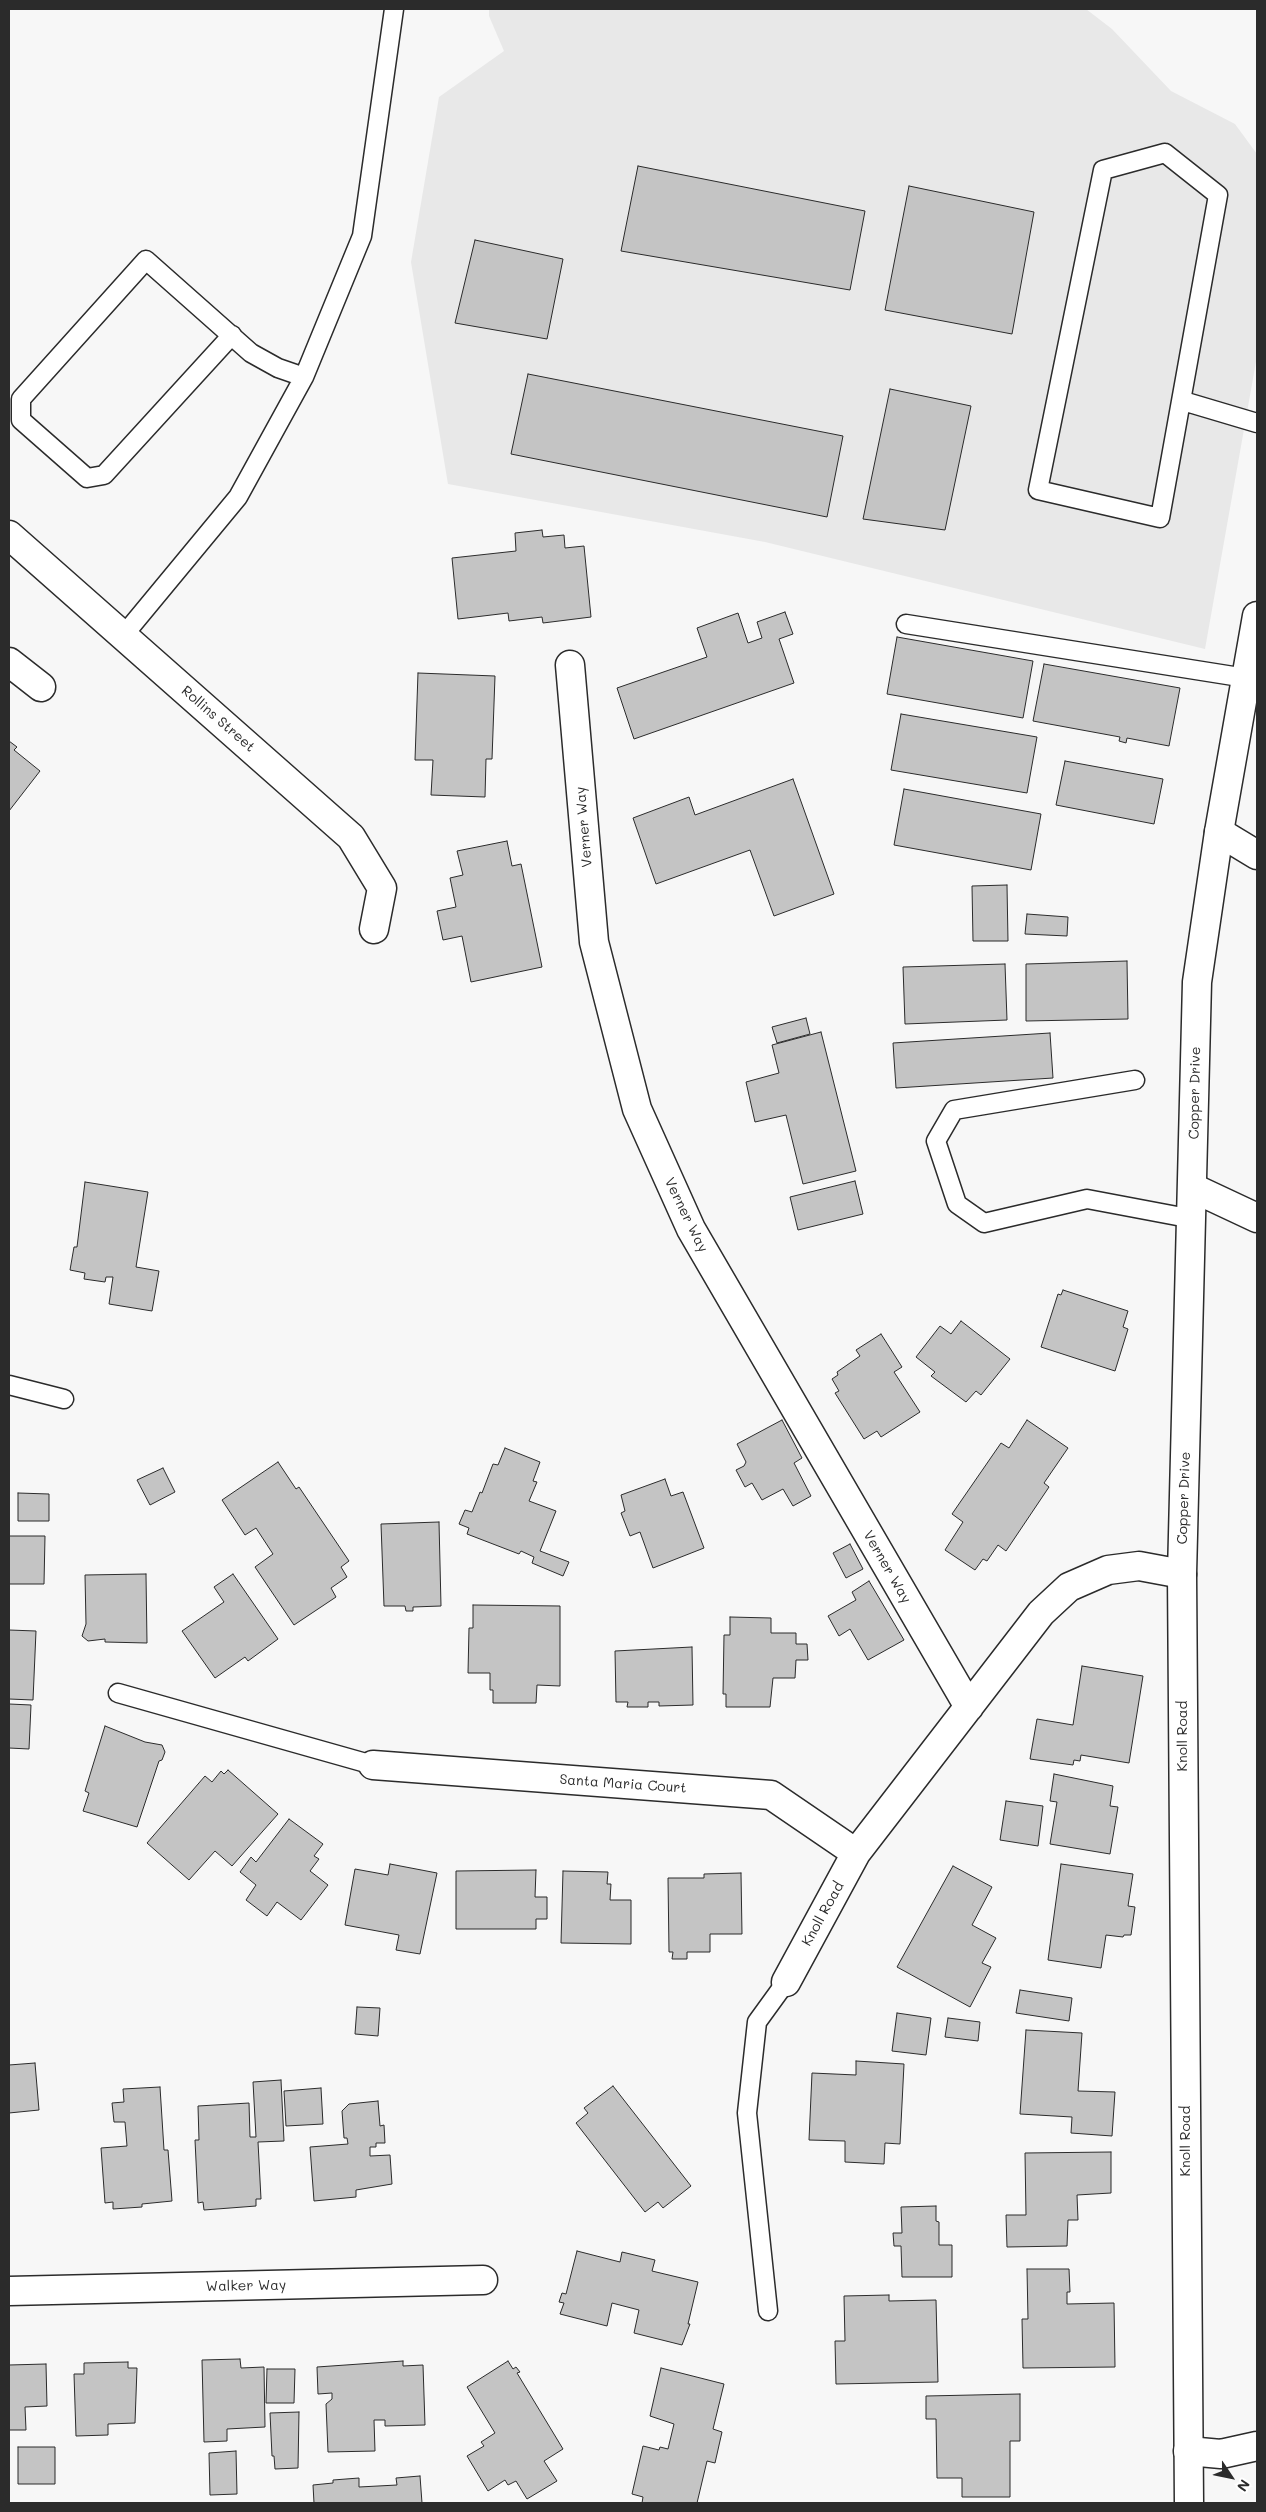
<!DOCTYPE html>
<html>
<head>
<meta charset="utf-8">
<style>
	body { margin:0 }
	#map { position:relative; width:1266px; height:2512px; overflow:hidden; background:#f7f7f7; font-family:Mali,sans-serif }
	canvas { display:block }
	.frame { position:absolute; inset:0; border:10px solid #2b2b2b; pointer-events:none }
	.north { position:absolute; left:1206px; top:2452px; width:50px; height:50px; -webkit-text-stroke:4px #fff; paint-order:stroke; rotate:124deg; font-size:14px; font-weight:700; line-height:20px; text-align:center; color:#2b2b2b }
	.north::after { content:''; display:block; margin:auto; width:18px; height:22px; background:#2b2b2b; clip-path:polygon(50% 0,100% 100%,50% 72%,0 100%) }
</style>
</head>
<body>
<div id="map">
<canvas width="1266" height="2512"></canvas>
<div class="frame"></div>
<div class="north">N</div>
</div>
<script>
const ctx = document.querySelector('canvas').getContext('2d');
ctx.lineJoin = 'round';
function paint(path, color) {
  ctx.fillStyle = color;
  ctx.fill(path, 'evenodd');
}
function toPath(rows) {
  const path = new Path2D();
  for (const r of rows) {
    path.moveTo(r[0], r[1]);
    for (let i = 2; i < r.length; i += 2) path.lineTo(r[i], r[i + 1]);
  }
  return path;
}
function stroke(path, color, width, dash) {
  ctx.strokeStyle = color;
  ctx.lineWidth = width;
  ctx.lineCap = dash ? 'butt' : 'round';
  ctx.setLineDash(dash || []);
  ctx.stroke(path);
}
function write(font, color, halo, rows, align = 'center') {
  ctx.font = font + ' Mali,sans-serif';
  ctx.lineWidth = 4;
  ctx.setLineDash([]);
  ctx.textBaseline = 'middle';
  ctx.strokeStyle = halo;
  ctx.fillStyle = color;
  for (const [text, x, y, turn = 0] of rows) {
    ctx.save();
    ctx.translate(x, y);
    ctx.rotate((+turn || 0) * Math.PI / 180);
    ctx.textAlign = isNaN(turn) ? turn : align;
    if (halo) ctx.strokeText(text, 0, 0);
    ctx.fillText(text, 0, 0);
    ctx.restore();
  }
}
const built = toPath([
	[489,9,1086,9,1112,29,1171,91,1235,124,1257,154,1257,356,1205,649,765,542,448,484,411,262,439,97,504,51,489,16]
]);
const building = toPath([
	[638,166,865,211,850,290,621,251,638,166],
	[909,186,1034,212,1012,334,885,310,909,186],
	[475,240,563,259,547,339,455,323,475,240],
	[528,374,843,436,827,517,511,454,528,374],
	[890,389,971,406,945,530,863,519,890,389],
	[542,530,543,537,564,535,565,548,584,546,591,617,543,623,542,617,509,621,508,613,458,619,452,558,516,551,515,533,542,530],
	[785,612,793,634,779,639,794,683,634,739,617,688,707,657,697,628,738,613,748,643,762,638,757,622,785,612],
	[897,637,1033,661,1023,718,887,694,897,637],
	[1044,664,1180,688,1169,746,1127,738,1126,743,1119,741,1120,737,1033,721,1044,664],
	[418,673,495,676,492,759,486,759,485,797,431,795,433,760,415,760,418,673],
	[901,714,1037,737,1027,793,891,770,901,714],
	[9,741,17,747,14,750,40,771,9,811,9,741],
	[1065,761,1163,779,1154,824,1056,805,1065,761],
	[793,779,834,894,774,916,750,850,656,884,633,818,689,797,695,815,793,779],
	[904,789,1041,814,1031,870,894,845,904,789],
	[507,841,512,866,521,864,542,967,471,982,462,936,443,940,437,911,456,907,450,878,463,875,457,851,507,841],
	[1007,885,1008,941,973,941,972,886,1007,885],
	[1027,914,1068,917,1067,936,1025,934,1027,914],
	[1127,961,1128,1019,1026,1021,1026,964,1127,961],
	[1005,964,1007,1020,905,1024,903,967,1005,964],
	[806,1018,810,1034,777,1043,772,1027,806,1018],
	[821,1032,856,1171,803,1184,786,1115,755,1122,746,1082,779,1073,772,1045,821,1032],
	[1050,1033,1053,1078,896,1088,893,1043,1050,1033],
	[855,1181,863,1214,798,1230,790,1197,855,1181],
	[85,1182,148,1192,136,1267,159,1271,152,1311,109,1304,113,1277,106,1277,105,1282,84,1279,85,1273,70,1270,74,1247,77,1247,85,1182],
	[1063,1290,1128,1311,1123,1327,1128,1329,1115,1371,1041,1347,1058,1294,1061,1295,1063,1290],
	[961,1321,1010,1359,981,1395,976,1391,966,1402,931,1376,935,1372,916,1357,940,1326,951,1334,961,1321],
	[881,1334,902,1367,894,1372,920,1412,881,1437,877,1431,864,1439,835,1393,839,1391,832,1379,838,1375,837,1372,860,1356,856,1350,881,1334],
	[782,1420,802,1458,794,1463,811,1496,793,1506,783,1489,762,1500,752,1483,745,1487,736,1470,744,1466,746,1462,737,1444,782,1420],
	[1027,1420,1068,1448,1044,1483,1049,1487,1006,1551,998,1545,987,1561,983,1559,975,1570,945,1550,963,1522,952,1514,1001,1443,1009,1448,1027,1420],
	[505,1448,540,1462,533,1481,537,1482,529,1501,556,1511,540,1551,569,1562,563,1576,532,1563,534,1557,521,1551,519,1554,467,1534,469,1528,459,1524,465,1510,472,1512,480,1492,482,1493,493,1464,498,1465,505,1448],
	[278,1462,296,1489,299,1487,349,1561,341,1567,347,1577,331,1588,336,1597,294,1625,255,1567,273,1554,256,1528,245,1535,222,1500,278,1462],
	[163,1468,175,1492,150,1505,137,1480,163,1468],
	[665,1479,671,1496,683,1492,704,1548,653,1568,640,1532,630,1536,621,1513,625,1511,621,1495,665,1479],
	[18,1493,49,1494,49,1521,18,1521,18,1493],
	[439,1522,441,1606,413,1607,413,1611,406,1611,405,1606,384,1606,381,1524,439,1522],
	[9,1536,45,1536,44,1584,9,1584,9,1536],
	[850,1544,863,1569,846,1578,833,1553,850,1544],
	[146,1574,147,1643,105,1642,105,1639,88,1641,82,1636,86,1624,85,1575,146,1574],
	[233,1574,278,1639,248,1661,245,1657,215,1678,182,1631,224,1602,214,1587,233,1574],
	[869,1581,904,1640,868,1660,850,1629,839,1636,828,1616,856,1600,852,1592,869,1581],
	[473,1605,560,1606,560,1686,537,1685,536,1703,493,1703,493,1690,490,1690,490,1673,468,1673,469,1628,473,1628,473,1605],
	[730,1617,771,1618,771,1633,796,1633,796,1644,807,1644,808,1660,796,1660,795,1678,773,1678,770,1707,726,1707,726,1694,723,1694,724,1635,730,1635,730,1617],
	[9,1630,36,1631,33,1700,9,1699,9,1630],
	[692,1647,693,1705,659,1706,659,1702,648,1702,648,1707,627,1707,628,1702,616,1702,615,1651,692,1647],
	[1082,1666,1143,1676,1129,1763,1081,1755,1080,1761,1074,1760,1073,1765,1030,1759,1037,1719,1073,1725,1082,1666],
	[9,1704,31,1705,29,1749,9,1748,9,1704],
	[105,1726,145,1742,162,1745,165,1752,162,1760,159,1761,137,1827,83,1811,89,1793,85,1791,105,1726],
	[228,1770,278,1814,232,1866,215,1851,189,1880,147,1843,205,1776,212,1782,221,1771,224,1774,228,1770],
	[1054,1774,1113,1786,1110,1806,1118,1807,1110,1854,1050,1844,1057,1802,1050,1801,1054,1774],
	[1006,1801,1043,1806,1038,1846,1000,1840,1006,1801],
	[289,1819,323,1844,314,1856,319,1859,310,1871,328,1885,301,1920,277,1902,267,1916,246,1900,256,1885,240,1872,251,1857,256,1862,289,1819],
	[390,1864,437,1873,420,1954,396,1950,399,1935,345,1925,355,1869,388,1875,390,1864],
	[1061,1864,1133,1874,1128,1906,1135,1907,1131,1935,1124,1935,1123,1937,1106,1935,1101,1968,1048,1960,1061,1864],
	[953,1866,992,1887,972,1925,996,1938,982,1963,991,1967,970,2007,897,1967,953,1866],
	[536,1870,535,1897,547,1897,547,1919,536,1919,536,1929,456,1929,456,1871,536,1870],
	[563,1871,608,1872,607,1884,611,1884,610,1900,631,1900,631,1944,561,1943,563,1871],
	[741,1873,742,1934,710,1934,710,1952,687,1952,687,1959,672,1959,673,1952,669,1952,668,1878,704,1878,704,1874,741,1873],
	[1020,1990,1072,1998,1069,2021,1016,2013,1020,1990],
	[357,2007,380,2008,378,2036,355,2034,357,2007],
	[897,2013,931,2018,926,2055,892,2051,897,2013],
	[948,2018,980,2022,978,2041,945,2037,948,2018],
	[1026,2030,1082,2033,1078,2091,1115,2092,1112,2136,1071,2133,1072,2117,1020,2114,1026,2030],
	[856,2061,904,2064,900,2144,885,2143,884,2164,845,2162,845,2141,809,2140,812,2073,856,2075,856,2061],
	[35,2063,39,2110,9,2113,9,2065,35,2063],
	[281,2080,284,2141,258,2142,261,2199,256,2199,256,2206,204,2210,203,2202,198,2203,195,2140,199,2140,198,2106,249,2103,250,2137,256,2137,253,2082,281,2080],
	[613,2086,691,2186,663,2208,658,2202,645,2212,576,2123,588,2113,584,2108,613,2086],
	[160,2087,164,2150,168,2150,172,2201,142,2204,142,2207,113,2209,113,2202,105,2203,101,2148,127,2146,125,2122,114,2122,112,2103,124,2102,123,2089,160,2087],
	[321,2088,323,2124,286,2126,284,2091,321,2088],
	[378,2101,380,2126,384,2125,385,2143,376,2143,376,2147,370,2147,370,2156,390,2155,392,2184,356,2190,356,2197,314,2201,310,2147,348,2144,347,2138,344,2138,342,2111,349,2104,378,2101],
	[1111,2152,1111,2193,1077,2195,1078,2220,1068,2220,1067,2246,1007,2247,1006,2215,1026,2215,1025,2153,1111,2152],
	[936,2206,936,2221,939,2222,939,2245,952,2245,952,2277,902,2277,901,2246,894,2246,893,2233,902,2233,901,2207,936,2206],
	[577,2251,620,2262,622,2252,655,2260,652,2271,698,2282,688,2324,690,2324,682,2345,634,2333,639,2310,612,2303,607,2326,560,2314,564,2303,559,2302,562,2293,566,2294,577,2251],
	[1027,2269,1069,2269,1070,2292,1067,2292,1067,2304,1114,2303,1115,2367,1023,2368,1022,2319,1028,2319,1027,2269],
	[889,2295,889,2301,936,2300,938,2382,836,2384,835,2341,845,2341,844,2296,889,2295],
	[240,2359,241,2368,264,2367,265,2427,227,2429,227,2441,204,2442,202,2360,240,2359],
	[403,2361,403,2366,423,2365,425,2425,385,2426,385,2420,374,2420,375,2451,328,2452,326,2404,332,2399,332,2393,318,2394,317,2367,403,2361],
	[508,2361,513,2369,516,2367,520,2372,517,2373,563,2449,544,2461,557,2481,527,2499,516,2481,508,2485,505,2480,488,2491,467,2456,484,2446,481,2442,495,2433,467,2387,508,2361],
	[128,2362,128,2368,137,2368,135,2423,108,2424,108,2435,76,2436,74,2374,84,2374,84,2363,128,2362],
	[46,2364,47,2406,25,2407,26,2430,9,2430,9,2365,46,2364],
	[661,2368,724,2384,713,2429,722,2432,715,2463,707,2461,697,2503,642,2503,643,2497,632,2494,643,2446,659,2450,660,2447,668,2449,674,2424,650,2416,661,2368],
	[267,2369,295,2369,294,2403,266,2403,267,2369],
	[1020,2394,1020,2441,1010,2441,1010,2497,962,2497,962,2478,937,2478,936,2419,926,2419,926,2396,1020,2394],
	[299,2412,298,2468,275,2469,274,2456,272,2456,270,2413,299,2412],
	[18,2447,55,2447,55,2484,18,2484,18,2447],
	[236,2451,237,2494,210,2495,209,2453,236,2451],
	[420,2476,422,2503,314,2503,313,2485,333,2483,333,2480,359,2478,359,2487,397,2485,396,2478,420,2476]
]);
const lane = toPath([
	[1165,153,1218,195,1160,518,1038,490,1103,170,1165,153],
	[232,335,104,475,87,478,21,420,21,399,146,260,251,353,278,368,304,377],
	[1183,401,1257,423],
	[906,624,1246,678],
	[123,636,238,497,304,377,362,236,394,9],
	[1135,1080,954,1110,936,1141,957,1204,984,1223,1087,1199,1193,1219],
	[9,1385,64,1399],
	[118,1693,373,1765],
	[768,2311,747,2113,757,2022,786,1982]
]);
const street = toPath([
	[9,535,351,837,382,888,374,929],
	[9,662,41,687],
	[570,665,594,942,637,1109,691,1229,969,1707],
	[1219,832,1257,855],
	[1193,1188,1257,1218],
	[373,1765,771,1795,856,1853],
	[786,1982,856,1853,1041,1613,1069,1587,1108,1570,1139,1566,1182,1574],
	[9,2291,483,2280],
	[1188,2451,1221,2454,1257,2446]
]);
const secondary = toPath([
	[1189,2503,1182,1574,1197,982,1219,832,1257,616]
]);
const streetNames = [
	["Rollins Street",218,719,41],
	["Verner Way",584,827,-95],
	["Copper Drive",1195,1093,-89],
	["Verner Way",686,1215,64],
	["Copper Drive",1184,1498,-88],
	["Verner Way",887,1567,60],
	["Knoll Road",1183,1736,-90],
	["Santa Maria Court",623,1784,4],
	["Knoll Road",823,1914,-61],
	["Knoll Road",1186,2141,-90],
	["Walker Way",246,2286,-1]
];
paint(built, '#e8e8e8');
paint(building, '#c4c4c4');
stroke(building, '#2b2b2b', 1);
stroke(lane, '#2b2b2b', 21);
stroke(street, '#2b2b2b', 31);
stroke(secondary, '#2b2b2b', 31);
stroke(lane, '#fff', 18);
stroke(street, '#fff', 28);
stroke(secondary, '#fff', 28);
write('14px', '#2b2b2b', '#fff', streetNames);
</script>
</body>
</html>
